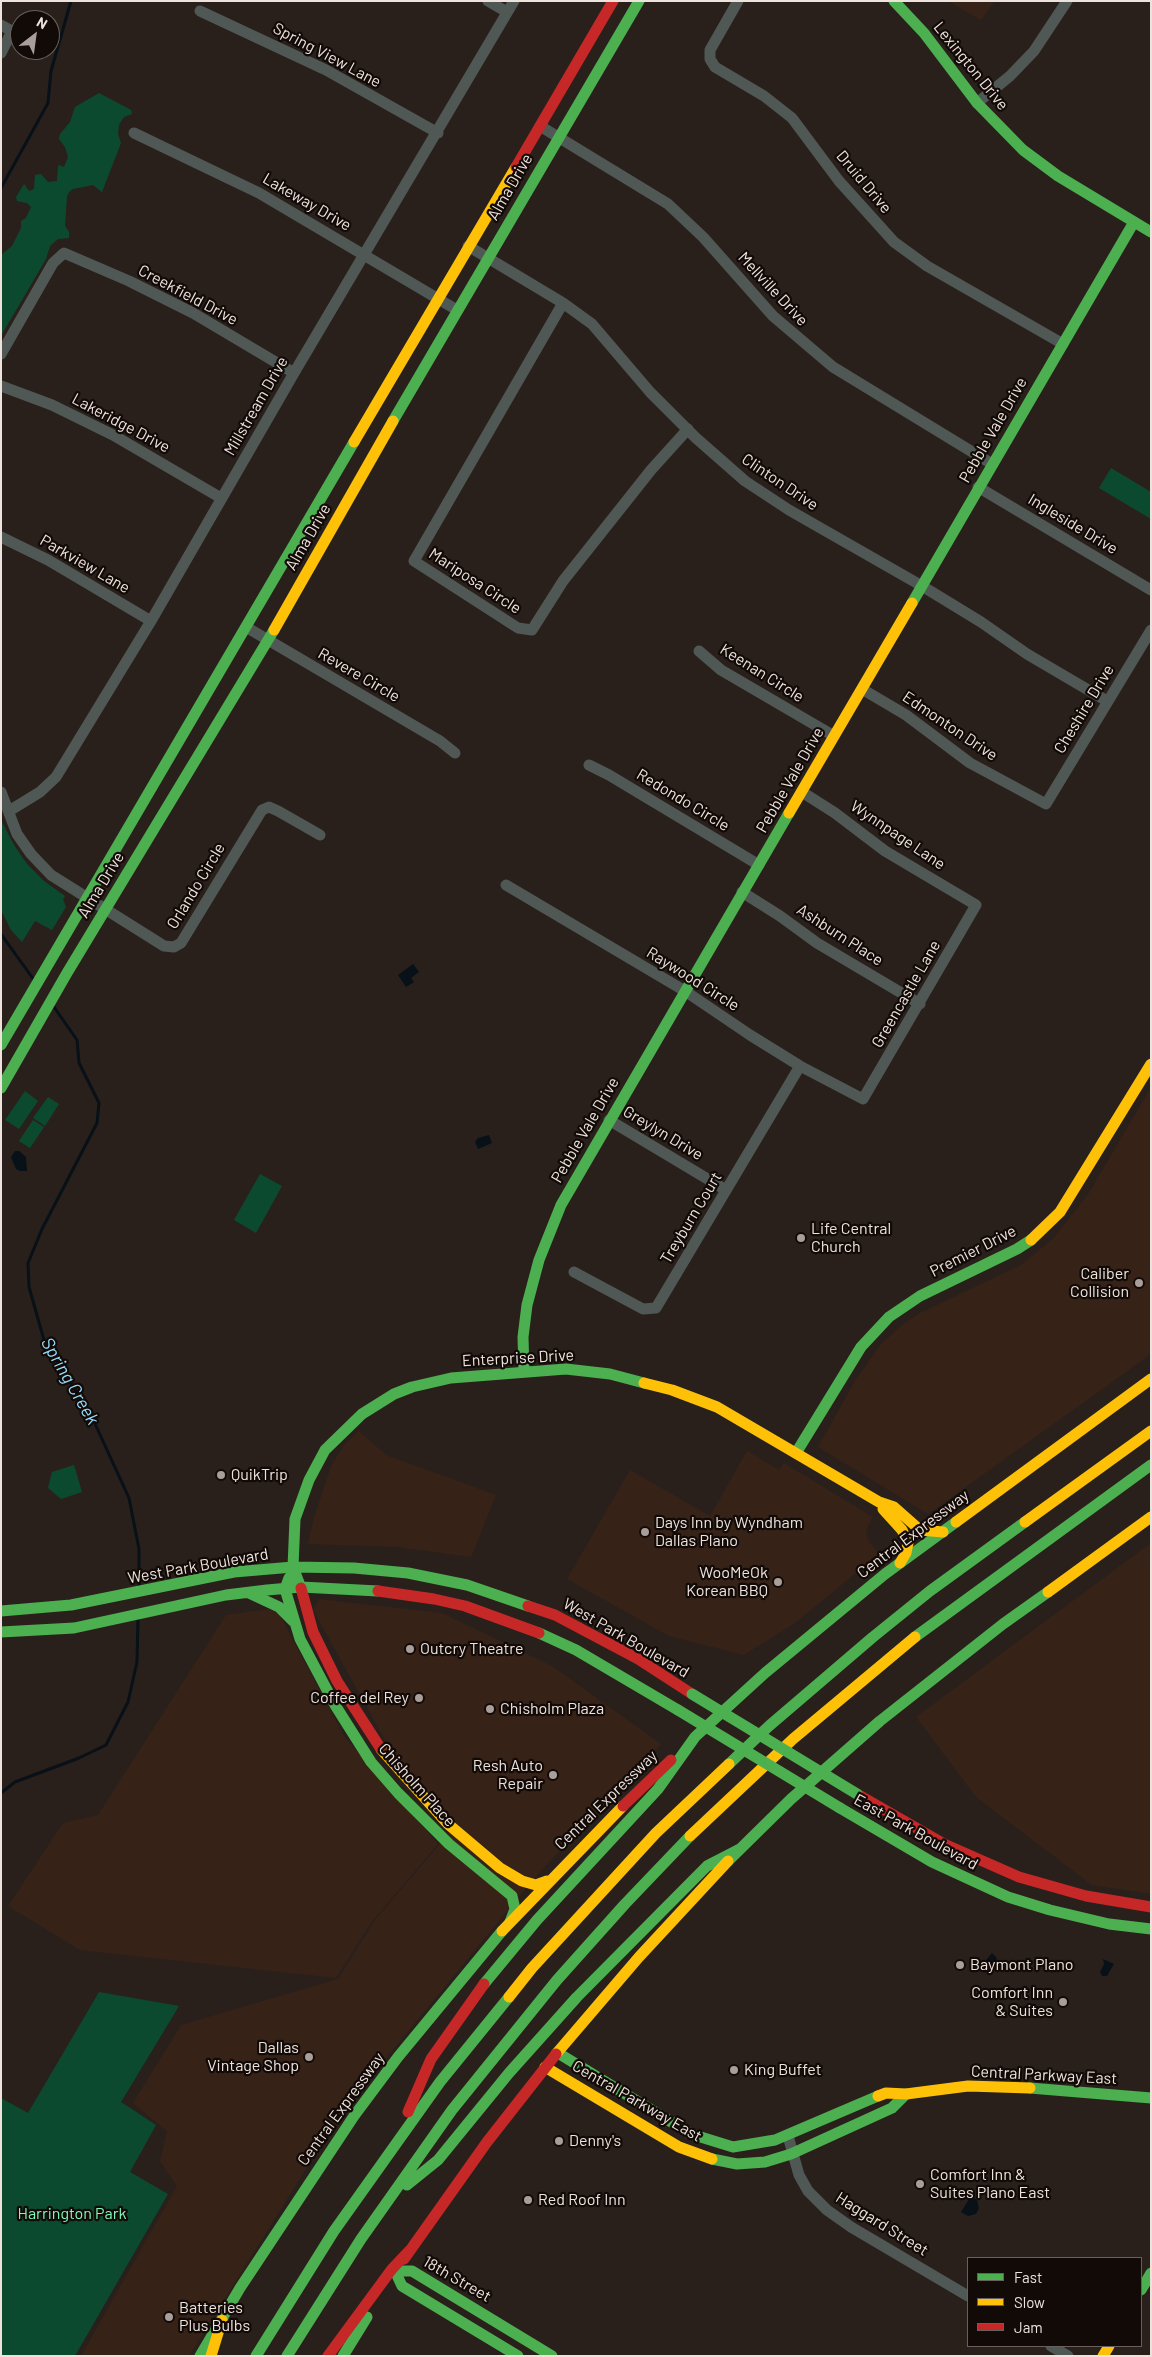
<!DOCTYPE html>
<html>
<head>
<meta charset="utf-8">
<style>
	body { margin:0 }
	#map { position:relative; width:1152px; height:2357px; overflow:hidden; background:#29201c; font-family:Barlow,sans-serif }
	canvas { display:block }
	.frame { position:absolute; inset:0; border:2px solid #eee2dd; pointer-events:none }
	.legend { position:absolute; left:967px; top:2257px; width:175px; height:90px; box-sizing:border-box; background:#110a07; border:1px solid #69605d; margin:0; padding:6px 9px; list-style:none; font-size:15px; color:#eee2dd }
	.legend li { display:flex; align-items:center; gap:10px; height:25px }
	.legend b { width:25px; border:1px solid #69605d }
	.north { position:absolute; left:10px; top:10px; width:50px; height:50px; box-sizing:border-box; background:#110a07; border:1px solid #69605d; border-radius:50%; rotate:30deg; font-size:14px; font-weight:700; line-height:20px; text-align:center; color:#eee2dd }
	.north::after { content:''; display:block; margin:auto; width:18px; height:22px; background:#a99e99; clip-path:polygon(50% 0,100% 100%,50% 72%,0 100%) }
</style>
</head>
<body>
<div id="map">
<canvas width="1152" height="2357"></canvas>
<div class="frame"></div>
<ul class="legend">
<li><b style="height:6px;background:#4caf50"></b>Fast</li>
<li><b style="height:6px;background:#ffc107"></b>Slow</li>
<li><b style="height:6px;background:#c62828"></b>Jam</li>
</ul>
<div class="north">N</div>
</div>
<script>
const ctx = document.querySelector('canvas').getContext('2d');
ctx.lineJoin = 'round';
function paint(path, color) {
  ctx.fillStyle = color;
  ctx.fill(path, 'evenodd');
}
function toPath(rows) {
  const path = new Path2D();
  for (const r of rows) {
    path.moveTo(r[0], r[1]);
    for (let i = 2; i < r.length; i += 2) path.lineTo(r[i], r[i + 1]);
  }
  return path;
}
function stroke(path, color, width, dash) {
  ctx.strokeStyle = color;
  ctx.lineWidth = width;
  ctx.lineCap = dash ? 'butt' : 'round';
  ctx.setLineDash(dash || []);
  ctx.stroke(path);
}
function write(font, color, halo, rows, align = 'center') {
  ctx.font = font + ' Barlow,sans-serif';
  ctx.lineWidth = 4.5;
  ctx.setLineDash([]);
  ctx.textBaseline = 'middle';
  ctx.strokeStyle = halo;
  ctx.fillStyle = color;
  for (const [text, x, y, turn = 0] of rows) {
    ctx.save();
    ctx.translate(x, y);
    ctx.rotate((+turn || 0) * Math.PI / 180);
    ctx.textAlign = isNaN(turn) ? turn : align;
    if (halo) ctx.strokeText(text, 0, 0);
    ctx.fillText(text, 0, 0);
    ctx.restore();
  }
}
const built = toPath([
	[948,1,995,1,981,20],
	[1151,1087,1151,1354,928,1514,818,1447,855,1381,881,1344,906,1322,920,1313,1021,1265,1054,1238,1089,1193],
	[359,1431,386,1455,496,1495,471,1557,397,1547,308,1544,314,1517,331,1466,345,1444],
	[747,1451,779,1470,784,1463,873,1517,866,1529,868,1540,879,1554,795,1623,744,1655,669,1636,567,1579,630,1470,710,1516],
	[1151,1543,1151,1894,1092,1885,976,1797,916,1717],
	[319,1599,442,1613,552,1666,661,1744,536,1876,341,2113,189,2356,81,2356,177,2186,160,2161,167,2131,133,2103,181,2025,338,1979,375,1920,457,1824,390,1749,313,1610],
	[276,1608,344,1736,438,1844,370,1924,336,1978,80,1950,8,1906,63,1823,98,1815,226,1615]
]);
const green = toPath([
	[99,93,131,110,132,114,124,117,119,125,118,134,121,143,102,192,93,185,73,189,70,191,67,196,65,226,69,232,69,238,58,239,50,246,46,259,1,336,1,255,12,246,21,228,21,221,26,218,31,207,27,203,17,201,16,197,24,184,29,191,34,189,35,175,41,174,48,182,57,181,58,167,59,165,64,167,68,157,65,147,59,139,60,134,70,122,75,107],
	[1111,468,1151,492,1151,519,1099,488],
	[1,820,14,845,27,864,44,881,65,896,63,899,66,907,52,930,35,921,22,942,11,930,1,910],
	[25,1091,38,1101,19,1129,5,1120],
	[48,1097,59,1104,45,1126,33,1118],
	[33,1120,44,1127,30,1148,19,1141],
	[260,1174,282,1186,256,1233,234,1220],
	[74,1465,82,1492,61,1499,48,1488,52,1472],
	[99,1992,179,2006,121,2102,156,2125,130,2172,168,2194,75,2356,1,2356,1,2098,28,2113]
]);
const water = toPath([
	[413,964,419,972,411,978,414,982,406,987,398,975],
	[489,1135,492,1143,478,1149,475,1142,478,1138],
	[15,1151,19,1151,26,1157,27,1171,20,1171,16,1169,11,1157],
	[992,1953,997,1958,990,1969,987,1970,982,1965],
	[1103,1959,1114,1964,1107,1976,1102,1976,1100,1972,1104,1964],
	[971,2196,977,2200,979,2208,976,2214,968,2216,961,2212]
]);
const stream = toPath([
	[1,188,48,103,51,71,71,1],
	[1,934,34,980],
	[54,1007,77,1040,79,1063,99,1103,97,1123,42,1229,28,1263,29,1287,44,1340,91,1415,129,1498,139,1549,139,1585],
	[1,1793,15,1782,79,1758,106,1745,128,1702,137,1662,138,1619]
]);
const street = toPath([
	[488,1,507,12],
	[738,1,710,50,710,59,715,67,764,96,792,118,839,181,894,242,927,266,1063,344],
	[200,11,326,70,438,133],
	[1,25,12,31,1,53],
	[977,103,1010,76,1034,51,1067,1],
	[540,126,668,204,703,237,773,316,833,367,992,464],
	[134,133,259,193,457,310],
	[468,246,563,303,592,324,650,392,696,438,745,481,789,510,922,586,981,622,1027,654,1107,701],
	[563,303,414,561,518,628,532,630,563,581,651,470,688,429],
	[1,354,53,263,64,253,129,281,193,313,294,373],
	[1,386,52,405,113,435,221,498],
	[978,487,1151,590],
	[1,537,48,560,151,621],
	[246,627,440,741,455,753],
	[699,651,721,670,834,736],
	[862,689,906,715,970,763,1046,804,1151,630],
	[589,765,609,775,759,865],
	[1,792,17,834,31,854,51,875,164,946,174,947,181,943,262,810,269,807,278,811,320,835],
	[9,811,40,792,56,777,151,621,294,373,514,1],
	[506,885,685,991,750,1035,800,1066,863,1099,976,905,885,851,835,813,802,792],
	[742,892,780,916,817,943,920,1004],
	[609,1120,726,1190],
	[574,1272,643,1309,656,1308,800,1066],
	[788,2136,799,2175,808,2191,827,2210,851,2227,968,2296],
	[1051,2346,1068,2356]
]);
const fast = toPath([
	[894,1,924,33,977,103,1023,150,1058,176,1151,232],
	[393,421,639,1],
	[912,603,1134,222],
	[1,1045,354,442],
	[1,1088,67,973,274,630],
	[524,1372,523,1337,527,1305,539,1260,561,1205,789,813],
	[796,1453,861,1347,889,1317,920,1296,1017,1249,1031,1240],
	[289,1578,285,1589,300,1639,335,1705,371,1762,398,1793,449,1844,512,1896,515,1909,510,1922],
	[301,1588,293,1567,295,1519,309,1480,325,1450,362,1414,394,1394,412,1387,451,1378,566,1369,610,1374,644,1383],
	[249,1593,279,1607,293,1621],
	[1,1611,71,1605,234,1572,293,1567,354,1568,408,1573,467,1585,528,1606],
	[1,1632,74,1628,226,1595,267,1590,301,1587,378,1591],
	[539,1633,576,1650,678,1710],
	[915,1637,1151,1465],
	[696,1736,765,1673,885,1574,956,1522],
	[729,1764,769,1726,873,1637,930,1591,1025,1522],
	[840,1808,932,1862,1008,1897,1050,1910,1109,1924,1151,1929],
	[728,1861,791,1799,880,1721,1003,1624,1048,1592],
	[484,1984,537,1920,658,1789,695,1737],
	[558,2053,691,2134,733,2147,775,2140,878,2096],
	[1030,2088,1151,2098],
	[712,2159,737,2164,765,2162,791,2154,892,2108,906,2094],
	[407,2185,438,2160,509,2073,577,1997,707,1866,740,1849],
	[1141,2290,1151,2273],
	[200,2356,240,2288,354,2116,398,2057,502,1931],
	[256,2356,334,2231,440,2082,509,1997],
	[287,2356,361,2239,452,2110,557,1980,625,1904,690,1836],
	[343,2356,367,2317],
	[518,2356,402,2286,395,2271,412,2271,552,2356]
]);
const slow = toPath([
	[354,442,516,167],
	[274,630,393,421],
	[789,813,912,603],
	[1031,1240,1060,1212,1151,1064],
	[644,1383,672,1390,717,1407,879,1502,894,1507,920,1530,943,1532],
	[883,1509,902,1530,908,1543,906,1553,900,1563],
	[956,1522,1151,1379],
	[1025,1522,1151,1431],
	[1048,1592,1151,1517],
	[381,1749,448,1824,500,1868,522,1881,536,1885,547,1881],
	[690,1836,793,1739,915,1637],
	[502,1931,623,1806],
	[509,1997,532,1968,656,1833,729,1764],
	[556,2054,639,1957,728,1861],
	[545,2067,679,2147,712,2159],
	[878,2096,886,2093,906,2094,968,2086,1030,2088],
	[211,2356,222,2320],
	[1103,2356,1109,2346]
]);
const jam = toPath([
	[516,167,613,1],
	[301,1588,313,1632,337,1681,381,1749],
	[378,1591,434,1599,465,1606,539,1633],
	[528,1606,555,1615,638,1659,692,1694],
	[857,1794,944,1844,1019,1877,1086,1896,1151,1907],
	[623,1806,671,1760],
	[408,2112,431,2059,484,1984],
	[404,2259,487,2142,556,2054],
	[328,2356,392,2269,410,2250]
]);
const fastBridge = toPath([
	[692,1694,857,1794],
	[678,1710,840,1808]
]);
const markers = [
	[801,1238,5,"#a99e99"],
	[1139,1283,5,"#a99e99"],
	[221,1475,5,"#a99e99"],
	[645,1532,5,"#a99e99"],
	[778,1582,5,"#a99e99"],
	[410,1649,5,"#a99e99"],
	[419,1698,5,"#a99e99"],
	[490,1709,5,"#a99e99"],
	[553,1775,5,"#a99e99"],
	[960,1965,5,"#a99e99"],
	[1063,2002,5,"#a99e99"],
	[309,2057,5,"#a99e99"],
	[734,2070,5,"#a99e99"],
	[559,2141,5,"#a99e99"],
	[920,2184,5,"#a99e99"],
	[528,2200,5,"#a99e99"],
	[169,2317,5,"#a99e99"]
];
const streetNames = [
	["Spring View Lane",327,55,28],
	["Lexington Drive",971,66,51],
	["Druid Drive",864,182,50],
	["Alma Drive",510,187,-60],
	["Lakeway Drive",307,202,30],
	["Mellville Drive",773,289,47],
	["Creekfield Drive",188,295,28],
	["Millstream Drive",256,406,-60],
	["Lakeridge Drive",121,423,28],
	["Pebble Vale Drive",993,430,-60],
	["Clinton Drive",780,482,34],
	["Ingleside Drive",1073,524,31],
	["Alma Drive",308,537,-60],
	["Parkview Lane",85,564,30],
	["Mariposa Circle",475,581,33],
	["Keenan Circle",762,673,32],
	["Revere Circle",359,675,30],
	["Cheshire Drive",1084,709,-59],
	["Edmonton Drive",950,726,34],
	["Pebble Vale Drive",790,780,-60],
	["Redondo Circle",683,800,31],
	["Wynnpage Lane",898,835,34],
	["Alma Drive",101,885,-59],
	["Orlando Circle",196,886,-59],
	["Ashburn Place",840,935,33],
	["Raywood Circle",693,979,32],
	["Greencastle Lane",906,994,-60],
	["Pebble Vale Drive",585,1130,-60],
	["Greylyn Drive",663,1133,31],
	["Treyburn Court",691,1218,-59],
	["Premier Drive",973,1251,-27],
	["Enterprise Drive",518,1358,-3],
	["Central Expressway",913,1534,-37],
	["West Park Boulevard",198,1566,-10],
	["West Park Boulevard",626,1638,30],
	["Chisholm Place",417,1785,48],
	["Central Expressway",606,1800,-44],
	["East Park Boulevard",916,1832,29],
	["Central Parkway East",1044,2075,3],
	["Central Parkway East",637,2101,30],
	["Central Expressway",341,2109,-54],
	["Haggard Street",882,2224,32],
	["18th Street",457,2279,30]
];
const poiNames = [
	["Life Central",811,1229],
	["Church",811,1247],
	["Caliber",1129,1274,"right"],
	["Collision",1129,1292,"right"],
	["QuikTrip",231,1475],
	["Days Inn by Wyndham",655,1523],
	["Dallas Plano",655,1541],
	["WooMeOk",768,1573,"right"],
	["Korean BBQ",768,1591,"right"],
	["Outcry Theatre",420,1649],
	["Coffee del Rey",409,1698,"right"],
	["Chisholm Plaza",500,1709],
	["Resh Auto",543,1766,"right"],
	["Repair",543,1784,"right"],
	["Baymont Plano",970,1965],
	["Comfort Inn",1053,1993,"right"],
	["& Suites",1053,2011,"right"],
	["Dallas",299,2048,"right"],
	["Vintage Shop",299,2066,"right"],
	["King Buffet",744,2070],
	["Denny's",569,2141],
	["Comfort Inn &",930,2175],
	["Suites Plano East",930,2193],
	["Red Roof Inn",538,2200],
	["Batteries",179,2308],
	["Plus Bulbs",179,2326]
];
const parkNames = [
	["Harrington Park",72,2214]
];
const waterNames = [
	["Spring Creek",70,1381,60]
];
paint(built, '#372218');
paint(green, '#0c4a30');
paint(water, '#071117');
stroke(stream, '#071117', 3);
stroke(street, '#4f5855', 11);
stroke(fast, '#4caf50', 11);
stroke(slow, '#ffc107', 11);
stroke(jam, '#c62828', 11);
stroke(fastBridge, '#4caf50', 11);
for (const [x, y, r, color] of markers) {
  const dot = new Path2D();
  dot.arc(x, y, r, 0, 2 * Math.PI);
  ctx.fillStyle = color;
  ctx.fill(dot);
  stroke(dot, '#110a07', 2);
}
write('16px', '#eee2dd', '#110a07', streetNames);
write('16px', '#eee2dd', '#110a07', poiNames, 'left');
write('16px', '#7ffabc', '#110a07', parkNames);
write('italic 18px', '#95dcfe', '#110a07', waterNames);
</script>
</body>
</html>
